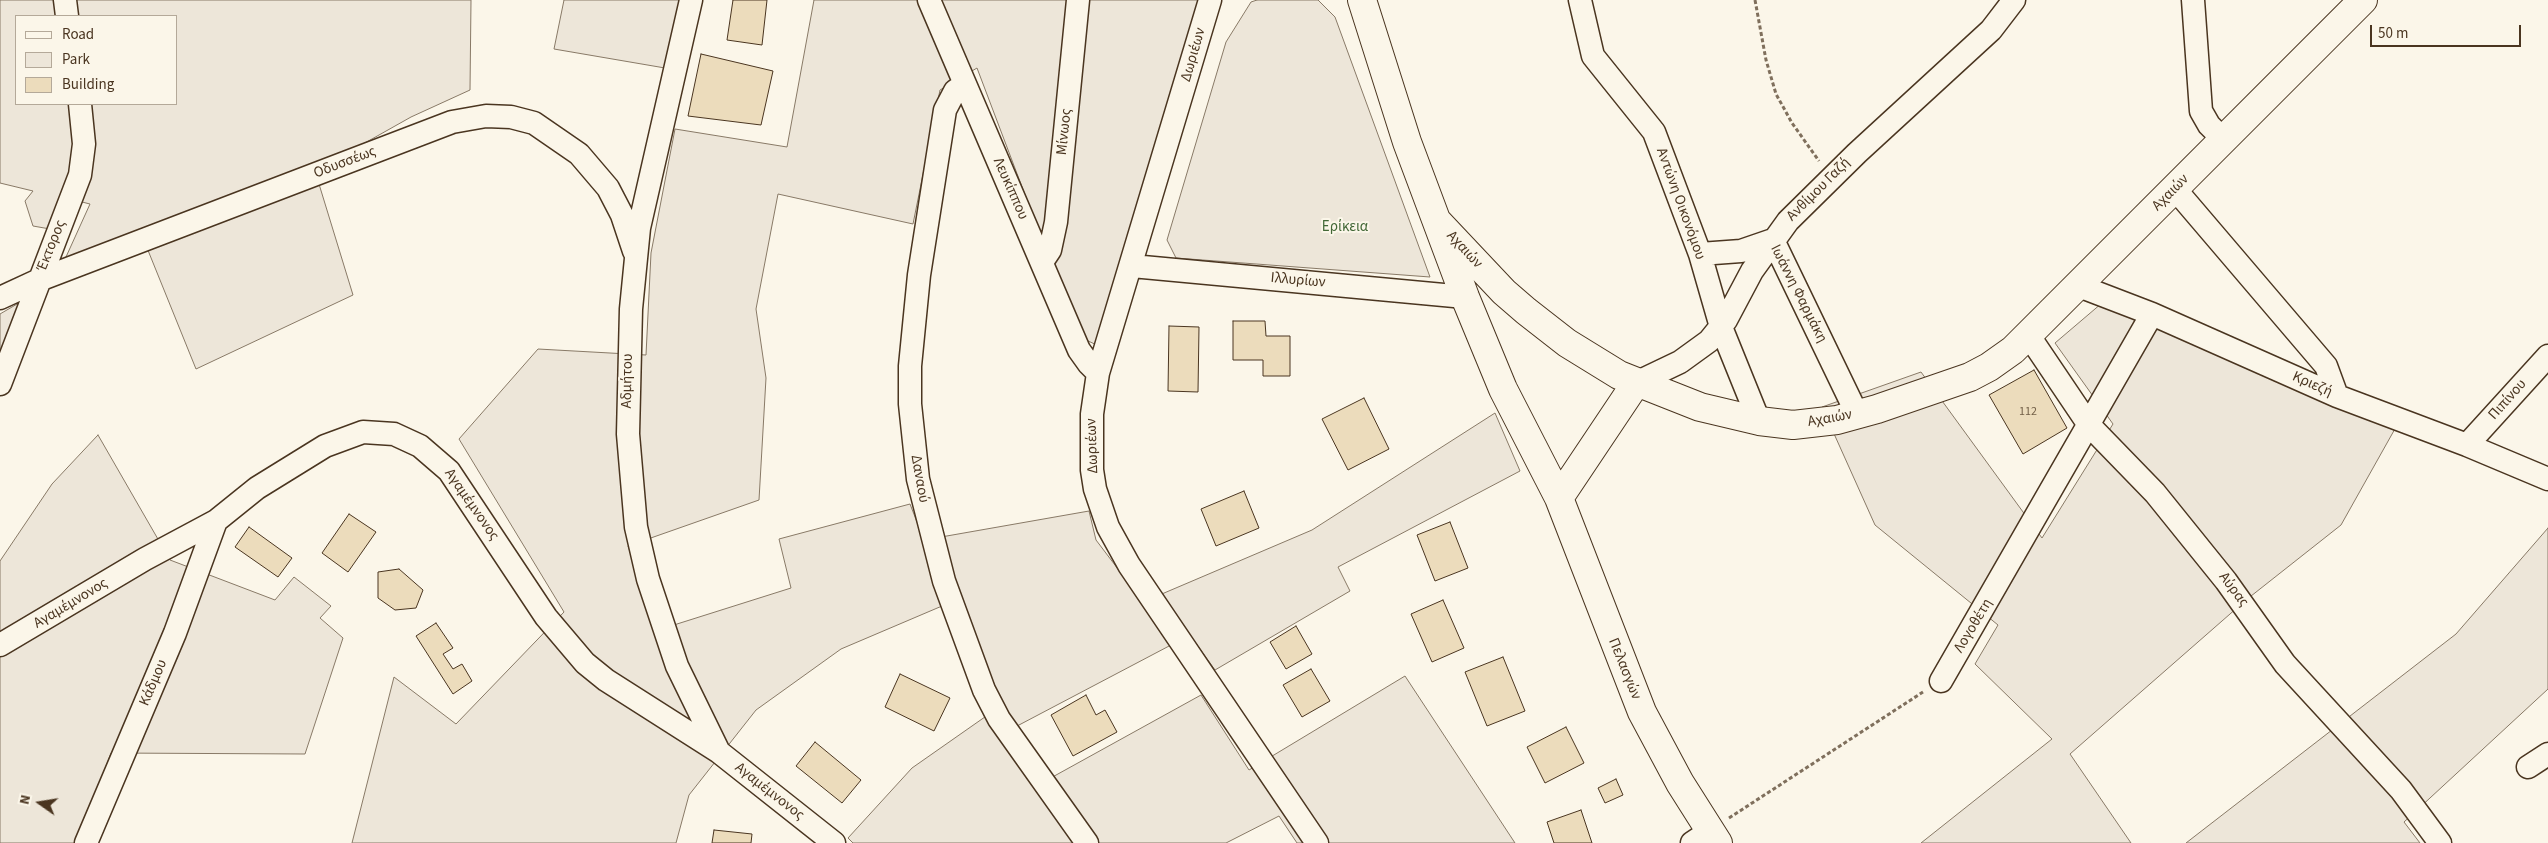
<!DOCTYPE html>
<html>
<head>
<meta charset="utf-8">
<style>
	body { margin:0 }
	#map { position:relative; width:2548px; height:843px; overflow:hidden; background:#fbf6e9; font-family:"Source Sans 3",sans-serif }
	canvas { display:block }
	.legend { position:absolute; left:15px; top:15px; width:162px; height:90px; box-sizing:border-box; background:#fbf6e9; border:1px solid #b4a999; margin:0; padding:6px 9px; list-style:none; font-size:15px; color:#4a3520 }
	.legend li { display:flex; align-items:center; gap:10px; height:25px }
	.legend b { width:25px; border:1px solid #b4a999 }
	.north { position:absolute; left:15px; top:778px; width:50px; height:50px; -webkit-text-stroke:4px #fbf6e9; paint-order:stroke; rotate:283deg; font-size:14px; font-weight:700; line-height:20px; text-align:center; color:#4a3520 }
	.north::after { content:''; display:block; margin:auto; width:18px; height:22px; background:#4a3520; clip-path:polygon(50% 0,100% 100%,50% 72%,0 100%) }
	.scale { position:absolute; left:2370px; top:25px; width:151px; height:22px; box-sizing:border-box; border:2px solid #4a3520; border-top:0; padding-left:6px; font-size:15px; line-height:18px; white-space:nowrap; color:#4a3520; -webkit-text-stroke:4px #fbf6e9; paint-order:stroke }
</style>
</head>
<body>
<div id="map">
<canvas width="2548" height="843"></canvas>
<ul class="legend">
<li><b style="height:6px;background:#fbf6e9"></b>Road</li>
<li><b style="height:14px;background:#ede6d9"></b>Park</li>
<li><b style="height:14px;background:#ecdcbc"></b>Building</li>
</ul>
<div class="north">N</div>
<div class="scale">50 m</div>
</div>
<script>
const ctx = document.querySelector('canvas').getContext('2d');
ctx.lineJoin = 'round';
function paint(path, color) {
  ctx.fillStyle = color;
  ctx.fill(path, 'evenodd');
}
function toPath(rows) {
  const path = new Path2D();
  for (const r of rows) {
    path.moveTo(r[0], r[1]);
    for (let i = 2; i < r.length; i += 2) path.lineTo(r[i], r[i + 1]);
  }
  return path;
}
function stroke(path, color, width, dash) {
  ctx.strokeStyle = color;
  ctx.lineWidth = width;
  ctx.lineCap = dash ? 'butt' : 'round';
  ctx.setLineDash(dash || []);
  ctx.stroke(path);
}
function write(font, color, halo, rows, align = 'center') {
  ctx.font = font + ' "Source Sans 3",sans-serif';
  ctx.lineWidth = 4;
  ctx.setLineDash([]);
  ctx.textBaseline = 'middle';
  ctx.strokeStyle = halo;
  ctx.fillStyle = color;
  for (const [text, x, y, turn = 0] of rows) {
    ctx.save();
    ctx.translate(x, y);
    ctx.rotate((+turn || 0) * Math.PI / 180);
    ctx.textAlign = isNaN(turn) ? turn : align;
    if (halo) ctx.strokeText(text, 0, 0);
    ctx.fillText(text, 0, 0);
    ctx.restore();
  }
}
const green = toPath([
	[0,0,471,0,470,90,411,117,315,171,353,295,196,369,143,238,61,268,90,204,66,198,50,229,33,226,25,201,33,191,0,183,0,0],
	[16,16,176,16,176,104,16,104,16,16],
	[564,0,681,0,665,68,554,49,564,0],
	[814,0,1202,0,1099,346,1086,340,1066,303,977,68,940,90,913,224,778,194,756,309,766,378,759,500,628,546,658,630,791,588,779,539,910,504,924,540,1089,511,1096,540,1143,602,1312,530,1495,413,1520,471,1338,567,1350,591,1215,670,1190,635,1000,735,1038,785,1201,695,1249,770,1405,676,1515,843,1297,843,1279,816,1226,843,853,843,848,838,912,768,1002,705,942,606,841,649,756,710,689,795,676,843,352,843,394,677,456,724,564,612,459,439,538,349,646,355,651,253,675,129,787,147,814,0],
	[1257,0,1318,0,1335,17,1430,277,1176,258,1167,240,1226,42,1251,2,1257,0],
	[24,300,0,358,0,314,24,300],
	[2102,303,2396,427,2341,525,2246,600,2070,754,2131,843,1921,843,2052,739,1975,664,1998,625,1875,525,1822,407,1921,372,2042,538,2113,424,2055,343,2102,303],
	[98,435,170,560,275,600,294,577,331,606,320,618,343,638,305,754,111,753,78,843,0,843,0,561,52,484,98,435],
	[2548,528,2548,689,2404,822,2420,843,2186,843,2456,634,2548,528]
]);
const building = toPath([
	[733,0,767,0,762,45,727,40,733,0],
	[701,54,773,71,761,125,688,116,701,54],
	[1233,321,1265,321,1266,336,1290,336,1290,376,1263,376,1263,360,1233,360,1233,321],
	[1169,326,1199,327,1198,392,1168,391,1169,326],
	[2034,370,2067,428,2023,454,1989,395,2034,370],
	[1364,398,1389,449,1348,470,1322,419,1364,398],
	[1244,491,1259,528,1216,546,1201,509,1244,491],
	[349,514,376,532,348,572,322,553,349,514],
	[1450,522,1468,568,1435,581,1417,535,1450,522],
	[249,527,292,558,278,577,235,547,249,527],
	[399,569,423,590,416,608,395,610,378,598,378,572,399,569],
	[1443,600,1464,648,1432,662,1411,614,1443,600],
	[436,623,453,648,443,654,453,669,462,664,472,681,453,694,416,636,436,623],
	[1296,626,1312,654,1286,669,1270,642,1296,626],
	[1503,657,1525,711,1487,726,1465,672,1503,657],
	[1311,669,1330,701,1302,717,1283,685,1311,669],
	[900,674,950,698,934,731,885,707,900,674],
	[1086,695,1096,715,1105,710,1117,732,1073,756,1051,715,1086,695],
	[1566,727,1584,763,1545,783,1527,747,1566,727],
	[815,742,861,780,842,803,796,766,815,742],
	[1616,779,1623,795,1605,803,1598,788,1616,779],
	[1581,810,1592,843,1554,843,1547,822,1581,810],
	[714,830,752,834,751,843,712,843,714,830]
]);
const path = toPath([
	[1755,0,1766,60,1776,94,1792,123,1819,161],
	[1729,818,1923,692]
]);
const minor = toPath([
	[65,0,67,16],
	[691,0,639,228,631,309,628,434,636,527,648,579,677,666,719,752],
	[929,0,1079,350,1089,364,1098,373],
	[1210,0,1098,373,1092,414,1092,470,1095,489,1108,527,1129,565,1317,843],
	[1580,0,1593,56,1654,132,1700,254,1721,327,1759,421],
	[2193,0,2201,111,2209,125,2224,140],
	[965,84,955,91,945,110,919,275,910,366,910,404,918,479,944,581,984,690,999,719,1087,843],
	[2175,189,2326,366,2337,396],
	[1700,254,1741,251,1773,240,1857,414],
	[1042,262,1050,250,1056,222,1078,0],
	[1132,266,1465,297],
	[2079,286,2152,314,2337,396,2467,445,2548,479],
	[0,298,39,280,452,122,486,116,511,117,534,123,579,154,608,188,622,215,634,251],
	[2029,336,2089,425,2155,493,2226,581,2285,664,2401,790,2440,843],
	[1636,383,1680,362,1709,341,1726,320,1752,271,1788,221,1857,153,1991,30,2014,0],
	[0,384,80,175,84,144,80,104],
	[2467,445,2548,356],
	[0,645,145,559,216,521,257,488,325,446,363,432,394,434,420,446,449,471,546,617,585,663,606,680,719,752,834,843],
	[1941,681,2152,314],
	[2528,767,2548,754],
	[86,843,175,633,216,521],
	[1692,843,1710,831]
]);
const major = toPath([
	[1362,0,1407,142,1465,297,1503,389,1559,498,1642,712,1680,783,1718,843],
	[1437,221,1504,292,1526,311,1567,343,1619,375,1700,407,1759,421,1793,425,1837,420,1877,409,1970,377,1989,367,2013,350,2363,0],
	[1559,498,1636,383]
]);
const numberNames = [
	["112",2028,412]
];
const streetNames = [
	["Δωριέων",1194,55,-74],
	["Μίνωος",1065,132,-84],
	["Οδυσσέως",345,163,-21],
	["Λευκίππου",1010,189,66],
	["Ανθίμου Γαζή",1819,190,-45],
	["Αχαιών",2171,193,-45],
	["Αντώνη Οικονόμου",1680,204,70],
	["Έκτορος",52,246,-68],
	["Αχαιών",1464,250,47],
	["Ιλλυρίων",1298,281,5],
	["Ιωάννη Φαρμάκη",1798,294,63],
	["Αδμήτου",628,381,-89],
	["Κριεζή",2312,385,24],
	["Πιπίνου",2508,400,-48],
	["Αχαιών",1830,419,-10],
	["Δωριέων",1093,446,-92],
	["Δαναού",919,479,80],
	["Αγαμέμνονος",471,505,55],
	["Αύρας",2233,590,53],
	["Αγαμέμνονος",71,604,-31],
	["Λογοθέτη",1974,626,-59],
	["Πελασγών",1624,669,68],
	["Κάδμου",154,683,-67],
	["Αγαμέμνονος",769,792,38]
];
const parkNames = [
	["Ερίκεια",1345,228]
];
paint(green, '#ede6d9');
stroke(green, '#887966', 1);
paint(building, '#ecdcbc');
stroke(building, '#4a3520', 1);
stroke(minor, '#4a3520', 25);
stroke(major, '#4a3520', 30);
stroke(path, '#7f6f5c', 3, [4, 2.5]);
stroke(minor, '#fbf6e9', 22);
stroke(major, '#fbf6e9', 28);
write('12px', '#725f47', null, numberNames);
write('15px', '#4a3520', '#fbf6e9', streetNames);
write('15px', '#436837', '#fbf6e9', parkNames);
</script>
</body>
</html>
